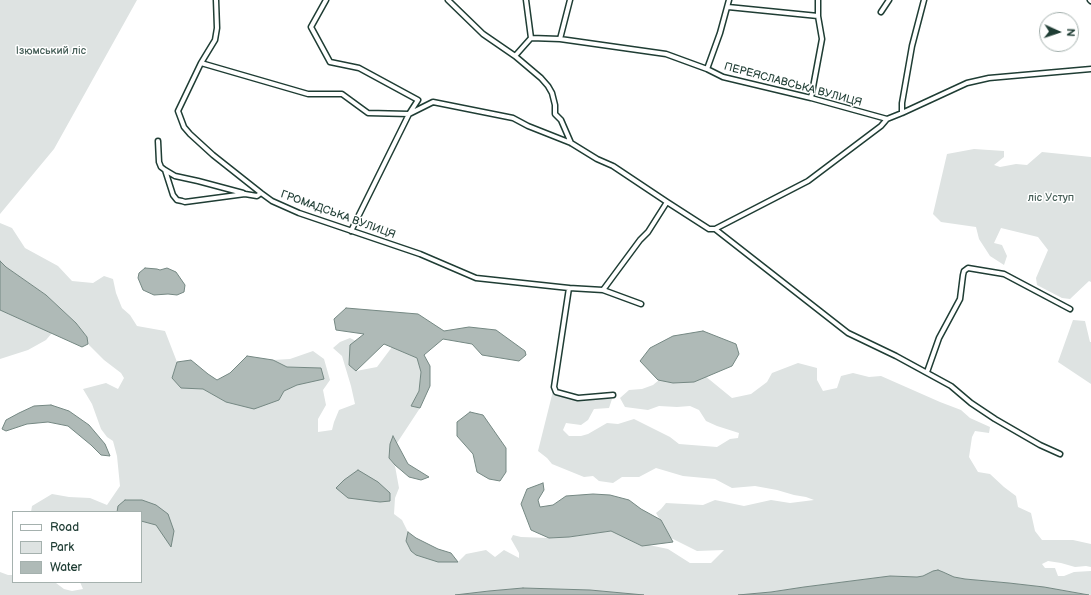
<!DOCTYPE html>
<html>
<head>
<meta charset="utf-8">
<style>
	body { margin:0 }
	#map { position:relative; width:1091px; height:595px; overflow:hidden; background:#fff; font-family:"Balsamiq Sans",sans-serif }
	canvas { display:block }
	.legend { position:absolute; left:12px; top:511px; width:130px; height:72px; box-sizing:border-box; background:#fff; border:1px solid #a5b1ae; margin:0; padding:5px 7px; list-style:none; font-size:12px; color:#1f3d34 }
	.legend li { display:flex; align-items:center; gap:8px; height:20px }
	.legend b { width:20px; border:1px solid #a5b1ae }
	.north { position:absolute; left:1039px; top:12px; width:40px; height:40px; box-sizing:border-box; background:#fff; border:1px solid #a5b1ae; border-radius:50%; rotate:93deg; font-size:11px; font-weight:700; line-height:16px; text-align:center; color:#1f3d34 }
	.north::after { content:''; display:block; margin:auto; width:14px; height:18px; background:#1f3d34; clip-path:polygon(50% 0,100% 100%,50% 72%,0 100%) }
</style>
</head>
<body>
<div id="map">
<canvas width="1091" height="595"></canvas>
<ul class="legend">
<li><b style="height:5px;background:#fff"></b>Road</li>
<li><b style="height:11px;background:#dee3e2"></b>Park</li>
<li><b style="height:11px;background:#afbab7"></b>Water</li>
</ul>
<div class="north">N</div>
</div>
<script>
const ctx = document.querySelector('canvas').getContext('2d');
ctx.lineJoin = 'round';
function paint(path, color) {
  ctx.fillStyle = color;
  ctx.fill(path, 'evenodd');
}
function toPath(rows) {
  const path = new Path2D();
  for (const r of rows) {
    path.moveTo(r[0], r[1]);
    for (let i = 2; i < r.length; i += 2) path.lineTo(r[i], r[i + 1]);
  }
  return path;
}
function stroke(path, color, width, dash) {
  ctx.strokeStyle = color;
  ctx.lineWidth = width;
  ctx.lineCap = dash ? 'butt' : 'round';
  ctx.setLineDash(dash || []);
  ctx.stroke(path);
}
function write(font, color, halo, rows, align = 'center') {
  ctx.font = font + ' "Balsamiq Sans",sans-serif';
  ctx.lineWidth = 3;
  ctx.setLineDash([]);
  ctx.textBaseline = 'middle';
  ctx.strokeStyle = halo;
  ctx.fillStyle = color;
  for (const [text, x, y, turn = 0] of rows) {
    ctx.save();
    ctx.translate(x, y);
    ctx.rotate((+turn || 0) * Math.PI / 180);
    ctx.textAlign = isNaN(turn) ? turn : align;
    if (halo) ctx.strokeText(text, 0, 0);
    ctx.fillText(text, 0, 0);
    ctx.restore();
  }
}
const green = toPath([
	[0,0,137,0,54,149,0,214],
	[974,149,1004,151,1004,157,994,165,1000,167,1016,164,1027,165,1042,152,1091,157,1091,282,1089,281,1070,299,1062,298,1037,285,1036,278,1048,250,1038,237,1001,228,994,243,1002,245,1007,256,1004,265,990,256,979,239,976,227,941,222,933,214,947,154],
	[0,223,12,228,25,248,58,266,72,281,93,283,104,276,113,279,116,293,122,308,130,315,137,326,165,331,177,362,172,378,181,387,203,389,226,402,279,400,284,391,297,385,321,368,287,367,273,360,290,359,313,351,324,359,330,380,323,390,326,405,318,419,318,432,332,430,334,422,339,410,355,404,351,386,342,356,333,348,340,342,350,338,356,341,350,346,349,365,356,371,377,367,392,347,417,358,421,372,419,391,411,406,420,408,397,443,393,436,389,458,395,466,399,488,395,498,394,514,402,520,408,532,406,541,411,551,458,562,466,554,486,550,495,557,504,550,519,558,519,553,511,539,513,535,521,537,549,538,569,537,611,531,642,546,649,545,668,549,690,563,711,563,724,550,697,551,671,538,656,513,661,509,666,503,703,505,715,500,744,506,771,500,790,503,814,500,806,497,794,495,777,490,755,486,732,488,715,479,683,476,656,468,639,477,622,477,613,483,599,481,593,476,584,477,552,464,547,458,538,451,554,387,556,392,578,398,594,397,612,399,609,408,594,409,588,420,581,425,566,423,563,430,569,436,581,436,588,434,607,423,618,424,634,419,670,437,679,444,717,447,730,439,738,438,739,433,717,426,706,421,699,410,690,406,677,407,659,406,648,410,625,407,620,398,629,390,642,389,653,385,670,371,699,371,732,398,751,394,767,382,772,373,798,363,817,368,817,380,823,391,837,388,841,376,853,373,869,377,881,376,940,402,961,410,970,418,990,427,989,433,975,431,972,437,969,457,978,472,990,474,1004,487,1016,496,1018,507,1031,513,1035,531,1042,540,1073,540,1091,544,1091,567,1086,566,1075,567,1061,563,1048,561,1042,564,1045,568,1055,568,1058,576,1064,576,1074,572,1091,571,1091,595,1044,587,1009,583,965,579,954,577,943,572,933,571,923,576,917,577,890,576,804,587,771,592,738,595,644,595,590,590,523,588,489,591,455,595,0,595,0,572,8,575,13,575,13,582,56,583,64,589,72,591,83,589,80,582,141,582,141,512,31,512,32,506,52,494,69,497,90,498,107,505,120,486,117,456,113,441,107,437,101,429,92,404,83,389,106,383,118,389,124,378,121,373,104,360,88,344,87,337,76,323,46,295,6,267,0,261],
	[0,310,52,333,46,340,28,350,0,359],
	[1073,320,1085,321,1090,342,1091,342,1091,384,1058,362]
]);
const water = toPath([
	[0,261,6,267,46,295,76,323,87,337,88,344,82,347,0,310,0,261],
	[145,268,157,269,160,270,167,268,176,272,185,285,184,292,177,295,168,294,154,295,143,290,138,278,139,273,145,268],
	[346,308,418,314,444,331,469,327,496,330,525,351,526,355,519,361,482,355,472,344,443,339,424,355,430,366,430,386,420,408,411,406,419,391,421,372,417,358,384,344,356,371,349,365,350,345,364,334,336,330,334,319,346,308],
	[703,331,736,344,739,354,732,366,694,382,673,383,658,380,640,361,650,348,673,336,703,331],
	[247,356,273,360,287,367,321,368,324,379,297,385,284,391,279,400,254,409,226,402,203,389,181,388,172,378,177,362,191,360,208,374,217,380,230,373,247,356],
	[51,405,69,411,89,425,105,444,110,456,101,455,91,445,68,426,48,422,27,424,6,431,2,429,6,420,19,413,34,406,51,405],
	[470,412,483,415,506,448,506,472,500,481,489,479,477,472,473,454,457,436,457,422,470,412],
	[393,436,408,464,429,477,421,480,409,477,395,465,389,458,390,444,393,436],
	[358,470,378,482,390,493,390,501,380,502,348,498,336,488,344,480,358,470],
	[543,483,544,490,538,500,540,507,553,505,566,496,593,494,610,495,629,500,641,509,661,520,673,542,642,546,611,531,569,537,549,538,531,530,521,504,527,489,543,483],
	[125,500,142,500,156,505,168,514,174,531,171,547,156,525,141,521,141,512,117,512,118,506,125,500],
	[408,532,416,538,438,549,451,553,458,562,438,562,416,555,411,551,406,541,408,532],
	[938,570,943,572,954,577,965,579,1009,583,1044,587,1089,595,738,595,771,592,804,587,890,576,917,577,923,576,933,571,938,570],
	[523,588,590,590,644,595,455,595,489,591,523,588]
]);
const minor = toPath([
	[216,0,217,28,215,40,201,63,178,111,184,127,190,134,213,155,261,193,272,201,299,213,420,254,476,278,569,288,603,290,641,304],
	[326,0,311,27,330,62,359,68,418,100,409,114,351,231],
	[448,0,483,34,515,56,541,78,548,86,552,93,555,105,555,114,561,120,571,143],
	[526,0,531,38],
	[1090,0,1091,1],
	[728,7,818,16],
	[881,12,889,0],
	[560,39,570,0],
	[515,56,531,38,560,39,666,54,707,69,723,77,811,98,887,119],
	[201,63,308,94,342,94,368,113,409,114,433,102,513,118,528,126,571,143,597,159,613,166,667,202,709,229,715,229,848,333,896,356,951,386,971,403,995,419,1040,445,1060,454],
	[707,69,720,33,729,0],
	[811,98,822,39,818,16,818,0],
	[902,113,902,103,912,46,924,0],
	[158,141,159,162,161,167,165,170,175,176,198,181,243,193],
	[165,170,173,195,177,200,182,201,185,202,245,194,257,196,261,193],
	[715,229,808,181,881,126,887,119,902,113,967,83,989,78,1091,69],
	[569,288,554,387,556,392,578,398,613,395],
	[603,290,640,240,648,232,667,202],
	[927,372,939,338,960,299,963,275,964,271,968,268,1004,274,1070,309]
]);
const parkNames = [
	["Ізюмський ліс",51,51],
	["ліс Уступ",1051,198]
];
const streetNames = [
	["ПЕРЕЯСЛАВСЬКА ВУЛИЦЯ",793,85,15],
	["ГРОМАДСЬКА ВУЛИЦЯ",338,215,20]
];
paint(green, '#dee3e2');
paint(water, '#afbab7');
stroke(water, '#758883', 1);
stroke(minor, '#1f3d34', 7);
stroke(minor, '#fff', 4);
write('11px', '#455e57', '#fff', parkNames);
write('11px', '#1f3d34', '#fff', streetNames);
</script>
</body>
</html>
